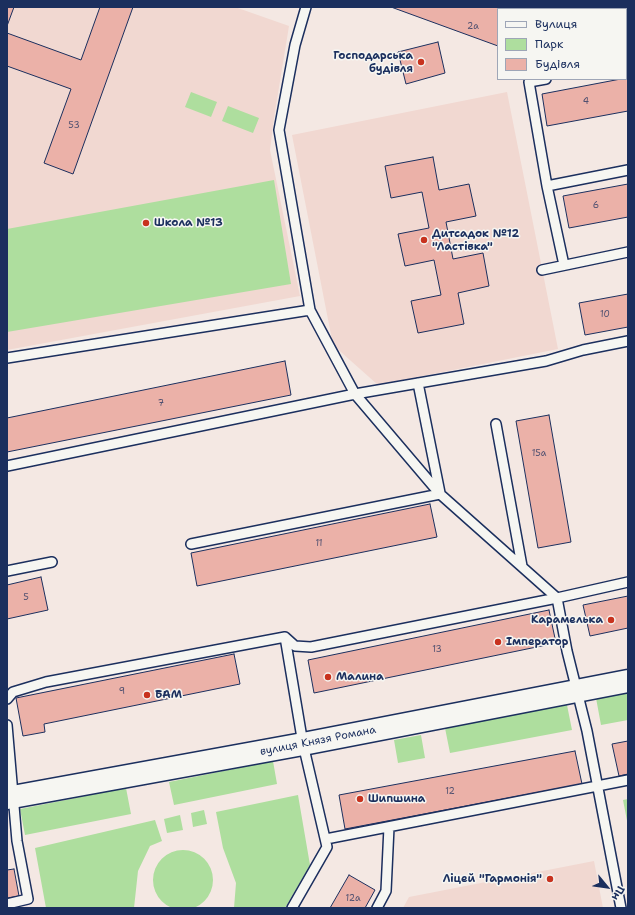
<!DOCTYPE html>
<html>
<head>
<meta charset="utf-8">
<style>
	body { margin:0 }
	#map { position:relative; width:635px; height:915px; overflow:hidden; background:#f4e8e3; font-family:"Shantell Sans",sans-serif }
	canvas { display:block }
	.frame { position:absolute; inset:0; border:8px solid #1b2f5e; pointer-events:none }
	.legend { position:absolute; left:497px; top:8px; width:130px; height:72px; box-sizing:border-box; background:#f6f6f2; border:1px solid #9ea6b7; margin:0; padding:5px 7px; list-style:none; font-size:12px; color:#1b2f5e }
	.legend li { display:flex; align-items:center; gap:8px; height:20px }
	.legend b { width:20px; border:1px solid #9ea6b7 }
	.north { position:absolute; left:587px; top:867px; width:40px; height:40px; -webkit-text-stroke:3px #f6f6f2; paint-order:stroke; rotate:119deg; font-size:11px; font-weight:700; line-height:16px; text-align:center; color:#1b2f5e }
	.north::after { content:''; display:block; margin:auto; width:14px; height:18px; background:#1b2f5e; clip-path:polygon(50% 0,100% 100%,50% 72%,0 100%) }
</style>
</head>
<body>
<div id="map">
<canvas width="635" height="915"></canvas>
<div class="frame"></div>
<ul class="legend">
<li><b style="height:5px;background:#f6f6f2"></b>Вулиця</li>
<li><b style="height:11px;background:#aede9e"></b>Парк</li>
<li><b style="height:11px;background:#ebb1a8"></b>Будівля</li>
</ul>
<div class="north">Пн</div>
</div>
<script>
const ctx = document.querySelector('canvas').getContext('2d');
ctx.lineJoin = 'round';
function paint(path, color) {
  ctx.fillStyle = color;
  ctx.fill(path, 'evenodd');
}
function toPath(rows) {
  const path = new Path2D();
  for (const r of rows) {
    if (r.length === 3) {
      path.moveTo(r[0] + r[2], r[1]);
      path.arc(r[0], r[1], r[2], 0, 2 * Math.PI);
      continue;
    }
    path.moveTo(r[0], r[1]);
    for (let i = 2; i < r.length; i += 2) path.lineTo(r[i], r[i + 1]);
  }
  return path;
}
function stroke(path, color, width, dash) {
  ctx.strokeStyle = color;
  ctx.lineWidth = width;
  ctx.lineCap = dash ? 'butt' : 'round';
  ctx.setLineDash(dash || []);
  ctx.stroke(path);
}
function write(font, color, halo, rows, align = 'center') {
  ctx.font = font + ' "Shantell Sans",sans-serif';
  ctx.lineWidth = 3;
  ctx.setLineDash([]);
  ctx.textBaseline = 'middle';
  ctx.strokeStyle = halo;
  ctx.fillStyle = color;
  for (const [text, x, y, turn = 0] of rows) {
    ctx.save();
    ctx.translate(x, y);
    ctx.rotate((+turn || 0) * Math.PI / 180);
    ctx.textAlign = isNaN(turn) ? turn : align;
    if (halo) ctx.strokeText(text, 0, 0);
    ctx.fillText(text, 0, 0);
    ctx.restore();
  }
}
const built = toPath([
	[7,7,235,7,289,26,274,118,270,150,300,296,7,350],
	[507,92,558,349,378,385,333,345,292,135],
	[594,861,603,908,403,908,409,897]
]);
const green = toPath([
	[191,92,217,102,211,117,185,107],
	[228,106,259,118,253,133,222,121],
	[274,180,291,284,7,332,7,229],
	[628,692,628,720,601,725,596,698],
	[567,705,572,730,450,753,445,728],
	[421,735,425,758,398,763,394,740],
	[273,761,277,784,174,805,169,782],
	[126,788,131,814,25,835,20,809],
	[298,795,310,865,285,908,234,908,236,883,223,848,216,812],
	[628,799,628,826,623,800],
	[204,810,207,824,193,827,191,813],
	[180,815,183,830,167,833,164,819],
	[155,820,162,841,150,846,138,871,134,908,46,908,35,848],
	[183,880,30]
]);
const building = toPath([
	[7,7,14,7,7,26,7,7],
	[100,7,133,7,73,174,44,163,71,89,7,66,7,33,81,60,100,7],
	[391,7,496,7,502,9,498,9,498,46,391,7],
	[438,42,445,73,406,84,398,52,438,42],
	[626,78,628,78,628,111,547,126,542,94,626,78],
	[433,157,439,190,469,184,476,216,446,222,453,259,483,253,489,286,458,293,464,324,418,333,411,301,441,295,434,260,405,266,398,234,429,228,422,192,391,198,385,166,433,157],
	[628,184,628,217,569,228,563,196,628,184],
	[628,294,628,327,585,335,579,303,628,294],
	[285,361,291,395,7,452,7,418,285,361],
	[549,415,571,542,538,548,516,421,549,415],
	[430,504,437,537,197,586,191,553,430,504],
	[41,577,48,610,7,619,7,585,41,577],
	[628,596,628,628,590,636,583,605,628,596],
	[549,610,556,643,314,693,308,660,549,610],
	[234,654,240,684,44,724,45,732,23,736,16,698,234,654],
	[628,741,628,774,619,776,612,744,628,741],
	[575,751,582,784,345,829,339,795,575,751],
	[14,869,19,896,7,898,7,870,14,869],
	[349,875,375,890,365,908,330,908,349,875]
]);
const service = toPath([
	[552,7,558,9],
	[626,63,628,62],
	[531,79,529,82,546,79],
	[529,82,547,186,564,265],
	[547,186,628,170],
	[542,270,628,252],
	[310,310,355,394,546,361,583,350,628,341],
	[7,358,310,310,279,130,295,45,306,7],
	[418,383,440,493],
	[496,424,522,566],
	[7,466,355,394,440,494,557,598,567,651,587,731,621,908],
	[191,544,440,494],
	[7,571,52,562],
	[285,637,295,646,311,647,326,644,557,598,628,582],
	[7,699,13,692,46,682,285,637,303,744,327,847,292,908],
	[7,725,17,841,28,899,7,904],
	[326,839,628,780],
	[377,908,386,891,389,827]
]);
const tertiary = toPath([
	[7,798,303,744,628,681]
]);
const markers = [
	[421,62,4,"#c8321e"],
	[146,223,4,"#c8321e"],
	[424,240,4,"#c8321e"],
	[611,620,4,"#c8321e"],
	[498,642,4,"#c8321e"],
	[328,677,4,"#c8321e"],
	[147,695,4,"#c8321e"],
	[360,799,4,"#c8321e"],
	[550,879,4,"#c8321e"]
];
const numberNames = [
	["2а",473,27],
	["4",586,102],
	["53",74,126],
	["6",596,206],
	["10",605,315],
	["7",161,404],
	["15а",539,454],
	["11",319,544],
	["5",26,598],
	["13",437,650],
	["9",122,692],
	["12",450,792],
	["12а",353,899]
];
const poiNames = [
	["Господарська",413,56,"right"],
	["будівля",413,69,"right"],
	["Школа №13",154,223],
	["Дитсадок №12",432,234],
	["\"Ластівка\"",432,247],
	["Карамелька",603,620,"right"],
	["Імператор",506,642],
	["Малина",336,677],
	["БАМ",155,695],
	["Шипшина",368,799],
	["Ліцей \"Гармонія\"",542,879,"right"]
];
const streetNames = [
	["вулиця Князя Романа",318,741,-11]
];
paint(built, '#f1d8d1');
paint(green, '#aede9e');
paint(building, '#ebb1a8');
stroke(building, '#1b2f5e', 1);
stroke(service, '#1b2f5e', 12);
stroke(tertiary, '#1b2f5e', 25);
stroke(service, '#f6f6f2', 9);
stroke(tertiary, '#f6f6f2', 22);
for (const [x, y, r, color] of markers) {
  const dot = new Path2D();
  dot.arc(x, y, r, 0, 2 * Math.PI);
  ctx.fillStyle = color;
  ctx.fill(dot);
  stroke(dot, '#f6f6f2', 1.5);
}
write('9px', '#4f5070', null, numberNames);
write('bold 11px', '#1b2f5e', '#f6f6f2', poiNames, 'left');
write('11px', '#1b2f5e', '#f6f6f2', streetNames);
</script>
</body>
</html>
